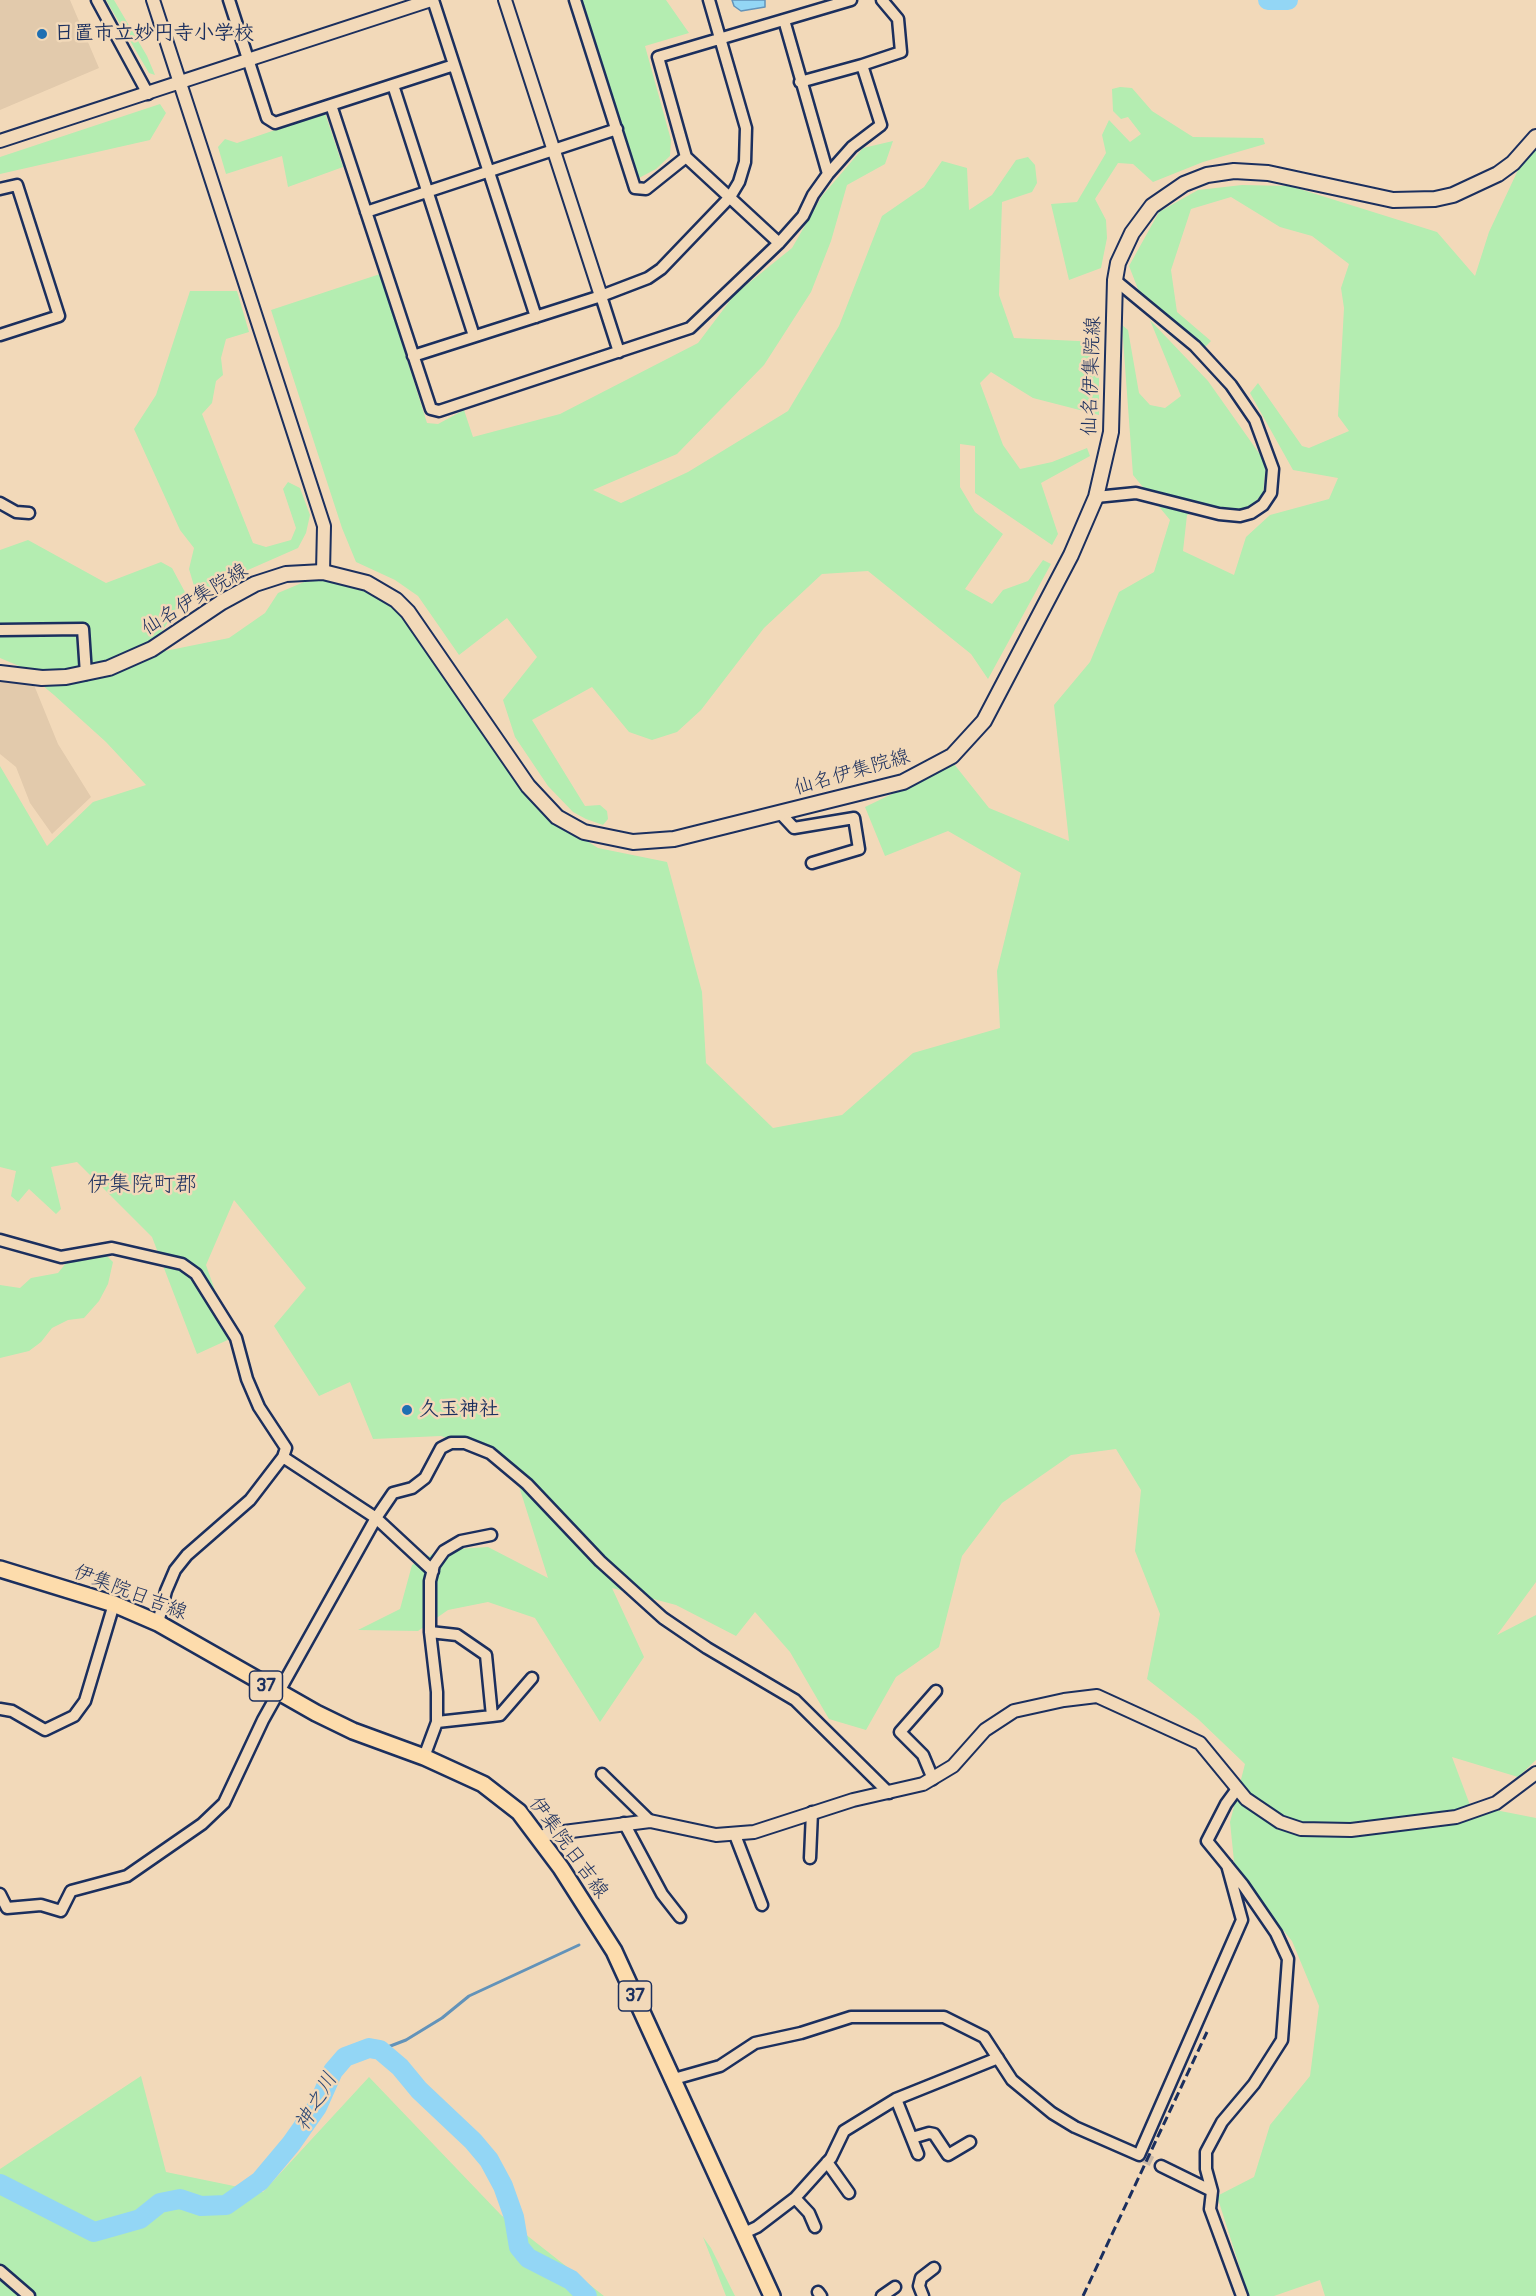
<!DOCTYPE html>
<html>
<head>
<meta charset="utf-8">
<style>
	body { margin:0 }
	canvas { display:block; background:#f2d9b9 }
</style>
</head>
<body>
<canvas width="1536" height="2296"></canvas>
<script>
const ctx = document.querySelector('canvas').getContext('2d');
ctx.lineJoin = 'round';
function paint(path, color) {
  ctx.fillStyle = color;
  ctx.fill(path, 'evenodd');
}
function toPath(rows) {
  const path = new Path2D();
  for (const r of rows) {
    path.moveTo(r[0], r[1]);
    for (let i = 2; i < r.length; i += 2) path.lineTo(r[i], r[i + 1]);
  }
  return path;
}
function stroke(path, color, width, dash) {
  ctx.strokeStyle = color;
  ctx.lineWidth = width;
  ctx.lineCap = dash ? 'butt' : 'round';
  ctx.setLineDash(dash || []);
  ctx.stroke(path);
}
function write(font, color, halo, rows, align = 'center') {
  ctx.font = font + ' Pangolin,"Klee One",sans-serif';
  ctx.lineWidth = 5;
  ctx.setLineDash([]);
  ctx.textBaseline = 'middle';
  ctx.strokeStyle = halo;
  ctx.fillStyle = color;
  for (const [text, x, y, turn = 0] of rows) {
    ctx.save();
    ctx.translate(x, y);
    ctx.rotate((+turn || 0) * Math.PI / 180);
    ctx.textAlign = isNaN(turn) ? turn : align;
    if (halo) ctx.strokeText(text, 0, 0);
    ctx.fillText(text, 0, 0);
    ctx.restore();
  }
}
const built = toPath([
	[0,0,70,0,99,68,0,110],
	[0,680,34,685,58,744,91,797,52,834,30,803,16,767,0,754]
]);
const green = toPath([
	[106,0,114,0,147,56,155,75,149,73],
	[580,0,666,0,689,33,645,46,671,140,670,156,656,169,637,179],
	[1120,87,1132,88,1152,111,1193,137,1263,138,1265,144,1203,162,1153,182,1133,164,1118,163,1095,199,1106,220,1107,238,1101,268,1069,280,1051,204,1077,202,1106,153,1102,135,1109,120,1130,142,1141,134,1128,117,1121,119,1113,111,1112,89],
	[160,104,166,113,150,140,0,174,0,157],
	[325,113,343,167,288,187,282,156,226,174,218,147,225,139,237,143],
	[893,141,885,164,847,185,831,241,811,292,764,365,677,454,593,490,621,503,688,472,788,411,839,326,882,216,924,187,942,161,967,168,969,210,992,195,1016,160,1028,157,1035,165,1037,183,1032,192,1002,202,999,295,1014,338,1099,342,1099,415,1033,398,991,372,980,383,1003,445,1020,469,1052,462,1087,448,1090,456,1041,483,1058,534,1052,545,975,493,975,446,960,444,960,487,975,512,1003,534,965,589,992,604,1003,590,1028,581,1043,560,1051,564,988,679,971,654,868,571,822,574,764,628,701,710,677,732,652,740,629,732,592,687,532,720,585,806,600,805,607,811,608,819,603,825,586,819,573,812,548,786,515,737,503,700,537,657,507,618,459,655,418,596,395,580,356,562,342,528,271,310,380,274,427,423,438,424,464,410,473,437,560,414,698,343,735,294,792,248,822,196,863,148],
	[1536,150,1536,1582,1497,1635,1536,1615,1536,1760,1518,1777,1452,1757,1470,1805,1536,1818,1536,2296,1325,2296,1320,2280,1274,2296,1249,2296,1217,2196,1254,2177,1270,2125,1310,2076,1319,2006,1292,1941,1235,1871,1230,1822,1245,1764,1198,1719,1147,1679,1160,1614,1135,1551,1141,1490,1116,1449,1071,1455,1002,1503,962,1556,939,1647,896,1677,866,1730,829,1719,790,1652,755,1612,736,1636,676,1605,612,1588,644,1657,600,1722,535,1618,488,1602,448,1610,418,1631,358,1630,400,1609,412,1565,440,1550,488,1547,548,1578,511,1461,441,1436,373,1439,350,1382,319,1396,274,1326,306,1288,234,1200,206,1265,232,1338,197,1354,152,1237,77,1162,51,1167,61,1209,56,1214,29,1189,18,1202,11,1196,16,1171,0,1167,0,766,47,846,93,802,146,785,106,742,54,695,19,666,0,658,0,550,28,540,106,583,161,562,172,568,186,594,157,639,165,651,229,638,265,613,278,593,304,582,332,579,372,592,403,614,520,785,546,815,598,848,667,862,702,992,706,1063,773,1128,842,1115,913,1053,1000,1028,997,971,1021,873,948,831,885,856,865,807,954,764,989,808,1069,841,1054,705,1090,662,1119,592,1154,572,1170,520,1133,475,1122,325,1128,330,1139,393,1150,405,1165,408,1181,396,1150,320,1208,381,1266,463,1263,494,1247,509,1211,507,1187,515,1183,551,1234,575,1246,537,1270,515,1329,499,1338,478,1293,470,1250,393,1258,383,1302,446,1309,448,1349,431,1338,416,1344,308,1341,288,1349,264,1312,236,1280,227,1231,197,1191,209,1171,270,1177,312,1211,341,1205,347,1138,289,1129,266,1159,212,1198,190,1242,185,1290,186,1437,232,1475,276,1489,232,1525,155],
	[190,291,237,291,249,332,226,339,221,358,223,375,216,381,212,403,202,414,253,543,266,547,291,540,296,528,283,489,288,482,300,488,310,515,306,533,298,548,232,577,197,596,189,569,194,548,180,530,134,429,156,395],
	[106,1255,113,1262,108,1284,99,1301,84,1318,68,1320,52,1328,41,1342,29,1351,0,1358,0,1285,20,1288,31,1278,58,1273,66,1263],
	[141,2076,166,2172,263,2192,369,2077,501,2215,604,2296,0,2296,0,2169],
	[703,2237,711,2248,735,2296,726,2296]
]);
const water = toPath([
	[732,0,765,0,765,7,741,11,734,6,732,0]
]);
const stream = toPath([
	[380,2050,406,2040,442,2018,469,1996,579,1945]
]);
const river = toPath([
	[1268,0,1288,0],
	[0,2184,94,2232,140,2219,160,2203,180,2199,201,2206,226,2205,260,2181,291,2144,317,2107,333,2071,345,2057,369,2048,380,2050,400,2067,419,2090,473,2141,489,2160,503,2186,514,2217,519,2247,528,2258,571,2280,587,2296]
]);
const minorTunnel = toPath([
	[1143,2157,1161,2166]
]);
const minor = toPath([
	[97,0,148,94],
	[229,0,267,118,275,123,454,65],
	[433,0,536,317],
	[575,0,635,188,646,189,686,157,779,243],
	[784,20,828,174],
	[800,82,862,65],
	[393,85,474,336],
	[331,105,431,409,439,411,690,328,779,243,803,216,813,195,828,174,852,147,881,125,862,65,901,52,898,19,882,0],
	[686,157,658,57,851,0],
	[0,189,17,185,59,316,0,335],
	[366,212,617,129],
	[601,296,619,352],
	[413,356,601,296,648,278,661,269,730,197,739,182,745,162,746,128,709,0],
	[1096,497,1136,493,1219,514,1240,516,1251,513,1263,505,1271,493,1273,469,1255,420,1231,385,1195,346,1115,280],
	[0,503,16,512,29,513],
	[0,630,83,629,86,674],
	[781,814,794,828,854,818,859,849,812,863],
	[0,1240,61,1257,112,1248,182,1264,196,1274,236,1338,247,1379,259,1407,286,1448,283,1457,250,1500,187,1555,175,1570,166,1591,158,1623],
	[283,1457,376,1518,433,1571],
	[430,1632,430,1581,434,1565,444,1551,461,1541,491,1535],
	[0,1709,12,1711,45,1730,74,1716,85,1701,114,1604],
	[492,1716,500,1715,532,1678],
	[424,1757,437,1722,492,1716,486,1655,457,1635,430,1632,437,1692,437,1722],
	[602,1774,650,1821],
	[933,1779,923,1755,900,1732,936,1691],
	[1237,1789,1226,1804,1207,1841,1243,1885,1276,1933,1288,1959,1282,2040,1254,2084,1222,2122,1206,2152,1206,2169,1212,2191,1210,2209,1242,2296],
	[624,1823,662,1894,680,1917],
	[735,1835,762,1905],
	[810,1858,812,1812],
	[0,1894,7,1908,41,1905,61,1911,71,1891,127,1876,202,1824,224,1803,263,1720,376,1518,393,1493,412,1488,425,1478,441,1448,451,1443,465,1443,490,1453,527,1484,600,1561,663,1618,707,1648,795,1700,889,1793],
	[674,2079,720,2066,755,2043,801,2033,851,2017,944,2017,984,2037,1012,2080,1052,2113,1075,2127,1139,2155,1242,1920,1227,1865],
	[896,2099,918,2154],
	[912,2138,929,2133,934,2134,948,2155,970,2142],
	[827,2162,849,2193],
	[1161,2166,1212,2191],
	[795,2198,809,2213,815,2227],
	[742,2234,757,2227,795,2198,831,2158,844,2131,896,2099,998,2058],
	[0,2271,29,2296],
	[818,2292,821,2296],
	[882,2296,895,2287],
	[923,2296,919,2286,921,2278,934,2268]
]);
const tertiary = toPath([
	[153,0,324,526,323,572],
	[505,0,601,296],
	[0,141,431,0],
	[539,1839,548,1834,650,1821,716,1835,754,1832,853,1800,923,1784,953,1766,985,1730,1014,1711,1064,1700,1097,1696,1200,1743,1246,1799,1280,1822,1301,1829,1351,1830,1456,1817,1496,1803,1536,1773]
]);
const secondary = toPath([
	[0,673,42,678,66,677,109,668,152,649,222,602,255,584,286,574,323,572,367,583,396,600,408,612,528,786,557,817,584,832,633,842,674,839,903,782,952,756,984,721,1071,555,1096,497,1111,432,1115,280,1118,263,1132,233,1152,206,1184,184,1207,175,1234,171,1268,173,1393,200,1435,199,1453,195,1498,174,1513,163,1536,137]
]);
const primary = toPath([
	[0,1569,114,1604,158,1623,316,1713,353,1731,424,1757,483,1784,519,1812,561,1868,614,1951,772,2296]
]);
const rail = toPath([
	[1083,2296,1207,2032]
]);
const markers = [
	[42,34,6,"#1f6fb2"],
	[407,1410,6,"#1f6fb2"]
];
const shields = [
	[266,1686,33],
	[635,1996,33]
];
const shieldNames = [
	["37",266,1686],
	["37",635,1996]
];
const poiNames = [
	["日置市立妙円寺小学校",54,34],
	["久玉神社",419,1410]
];
const streetNames = [
	["仙名伊集院線",1092,376,-88],
	["仙名伊集院線",195,600,-31],
	["仙名伊集院線",852,773,-16],
	["伊集院日吉線",130,1593,21],
	["伊集院日吉線",568,1848,54]
];
const waterNames = [
	["神之川",317,2102,-60]
];
const quarterNames = [
	["伊集院町郡",142,1185]
];
paint(built, '#e2caac');
paint(green, '#b4edb1');
paint(water, '#93d6f5');
stroke(water, '#6393b9', 1.5);
stroke(stream, '#6393b9', 3);
stroke(river, '#93d6f5', 20);
stroke(minorTunnel, '#c7b7a7', 10, [10, 5]);
stroke(minor, '#1b2f5e', 15);
stroke(tertiary, '#1b2f5e', 16);
stroke(secondary, '#1b2f5e', 18);
stroke(primary, '#1b2f5e', 20);
stroke(minor, '#f2d9b9', 10);
stroke(tertiary, '#f2d9b9', 12);
stroke(secondary, '#f2d9b9', 14);
stroke(primary, '#fddcac', 15);
stroke(rail, '#1b2f5e', 3, [9, 4.5]);
for (const [x, y, r, color] of markers) {
  const dot = new Path2D();
  dot.arc(x, y, r, 0, 2 * Math.PI);
  ctx.fillStyle = color;
  ctx.fill(dot);
  stroke(dot, '#f2d9b9', 2);
}
for (const [x, y, w] of shields) {
  const box = new Path2D();
  box.roundRect(x - w / 2, y - 15, w, 30, 4.5);
  ctx.fillStyle = '#f2d9b9';
  ctx.fill(box);
  stroke(box, '#1b2f5e', 1.5);
}
write('bold 18px', '#1b2f5e', null, shieldNames);
write('bold 20px', '#1b2f5e', '#f2d9b9', poiNames, 'left');
write('20px', '#1b2f5e', '#f2d9b9', streetNames);
write('italic 21px', '#2d4875', '#f2d9b9', waterNames);
write('22px', '#1b2f5e', '#f2d9b9', quarterNames);
</script>
</body>
</html>
